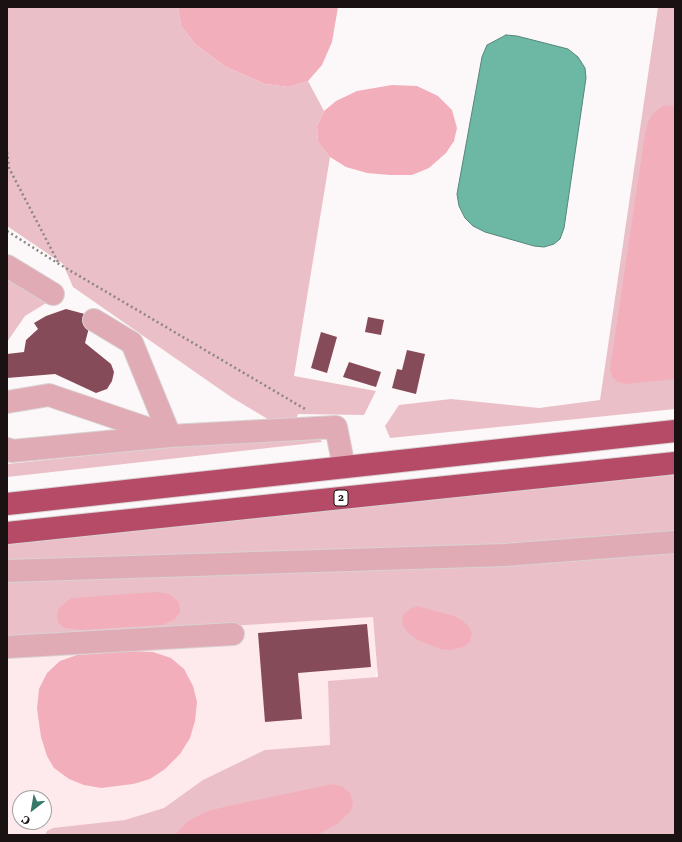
<!DOCTYPE html>
<html>
<head>
<meta charset="utf-8">
<style>
	body { margin:0 }
	#map { position:relative; width:682px; height:842px; overflow:hidden; background:#fcf7f8; font-family:"Roboto Serif",serif }
	canvas { display:block }
	.frame { position:absolute; inset:0; border:8px solid #1a1113; pointer-events:none }
	.north { position:absolute; left:12px; top:790px; width:40px; height:40px; box-sizing:border-box; background:#fff; border:1px solid #a3a0a1; border-radius:50%; rotate:211deg; font-size:11px; font-weight:700; line-height:16px; text-align:center; color:#1a1113 }
	.north::after { content:''; display:block; margin:auto; width:14px; height:18px; background:#377969; clip-path:polygon(50% 0,100% 100%,50% 72%,0 100%) }
</style>
</head>
<body>
<div id="map">
<canvas width="682" height="842"></canvas>
<div class="frame"></div>
<div class="north">С</div>
</div>
<script>
const ctx = document.querySelector('canvas').getContext('2d');
ctx.lineJoin = 'round';
function paint(path, color) {
  ctx.fillStyle = color;
  ctx.fill(path, 'evenodd');
}
function toPath(rows) {
  const path = new Path2D();
  for (const r of rows) {
    path.moveTo(r[0], r[1]);
    for (let i = 2; i < r.length; i += 2) path.lineTo(r[i], r[i + 1]);
  }
  return path;
}
function stroke(path, color, width, dash) {
  ctx.strokeStyle = color;
  ctx.lineWidth = width;
  ctx.lineCap = dash ? 'butt' : 'round';
  ctx.setLineDash(dash || []);
  ctx.stroke(path);
}
function write(font, color, halo, rows, align = 'center') {
  ctx.font = font + ' "Roboto Serif",serif';
  ctx.lineWidth = 4;
  ctx.setLineDash([]);
  ctx.textBaseline = 'middle';
  ctx.strokeStyle = halo;
  ctx.fillStyle = color;
  for (const [text, x, y, turn = 0] of rows) {
    ctx.save();
    ctx.translate(x, y);
    ctx.rotate((+turn || 0) * Math.PI / 180);
    ctx.textAlign = isNaN(turn) ? turn : align;
    if (halo) ctx.strokeText(text, 0, 0);
    ctx.fillText(text, 0, 0);
    ctx.restore();
  }
}
const built = toPath([
	[403,590,336,797,252,835,7,835,7,630],
	[20,798,44,798,44,822,20,822]
]);
const green = toPath([
	[7,7,178,7,181,26,196,45,226,67,265,84,288,87,308,81,324,111,317,126,318,142,330,157,294,376,376,391,364,415,298,414,295,422,276,424,231,397,73,287,63,264,7,226],
	[658,7,675,7,675,409,390,438,385,426,399,405,451,399,539,408,600,400],
	[7,272,51,300,25,316,7,342],
	[305,433,320,439,322,442,7,477,7,464],
	[675,470,675,533,592,541,7,562,7,542],
	[675,551,675,835,45,835,47,831,53,828,125,820,164,808,203,780,265,750,330,745,328,681,378,677,373,617,7,640,7,580]
]);
const forest = toPath([
	[178,7,338,7,332,42,322,65,308,81,288,87,265,84,226,67,196,45,181,26],
	[392,85,417,86,438,96,452,110,457,128,454,141,446,153,429,168,412,175,390,175,367,173,346,167,330,157,318,142,317,126,324,111,336,101,357,91],
	[675,105,675,379,625,384,618,382,612,377,610,369,645,134,648,122,654,112,664,106],
	[156,592,169,594,179,602,180,612,174,620,162,625,83,630,64,628,58,622,57,615,59,608,71,598],
	[417,606,454,616,463,621,469,627,472,634,470,642,463,647,451,650,440,649,418,640,407,632,402,624,403,615,410,609],
	[131,651,153,652,171,658,184,669,193,686,197,702,195,721,190,738,180,754,165,769,150,779,133,784,101,788,84,785,69,779,54,768,47,756,41,737,37,709,39,689,47,673,60,661,77,655],
	[333,784,343,787,350,793,353,802,351,811,337,824,317,835,175,835,187,822,205,812,228,806]
]);
const water = toPath([
	[506,35,517,36,568,49,578,57,585,68,586,78,564,228,560,239,554,244,544,247,534,246,485,232,473,226,465,218,459,206,457,194,482,57,487,45,506,35]
]);
const building = toPath([
	[66,309,92,316,85,343,111,364,114,372,112,381,107,389,96,393,55,374,7,378,7,354,24,352,26,340,38,329,34,323,46,316],
	[368,317,384,320,381,335,365,332],
	[321,332,337,337,327,373,311,368],
	[407,350,425,354,416,394,392,388,397,369,402,370],
	[349,362,381,372,376,387,343,377],
	[367,624,371,667,298,673,302,719,265,722,258,633]
]);
const path = toPath([
	[7,152,9,168,59,264],
	[7,231,59,264,305,409]
]);
const minor = toPath([
	[7,266,53,294],
	[7,402,49,395,170,436,132,343,94,320],
	[7,449,12,451,170,436,336,427,344,467],
	[7,571,504,555,675,542],
	[7,647,233,634]
]);
const highway = toPath([
	[7,504,675,431],
	[7,533,675,463]
]);
const shields = [
	[341,498,14]
];
const shieldNames = [
	["2",341,498]
];
paint(built, '#fee9ec');
paint(green, '#ebbfc7');
paint(forest, '#f2afbb');
paint(water, '#6db8a5');
stroke(water, '#548679', 1);
paint(building, '#864b58');
stroke(minor, '#d8d2d3', 24);
stroke(highway, '#d8d2d3', 24);
stroke(path, '#8c8586', 2.5, [2, 3]);
stroke(minor, '#e0abb4', 22);
stroke(highway, '#b64b67', 22);
for (const [x, y, w] of shields) {
  const box = new Path2D();
  box.roundRect(x - w / 2, y - 8, w, 16, 3);
  ctx.fillStyle = '#fff';
  ctx.fill(box);
  stroke(box, '#1a1113', 1);
}
write('bold 10px', '#1a1113', null, shieldNames);
</script>
</body>
</html>
